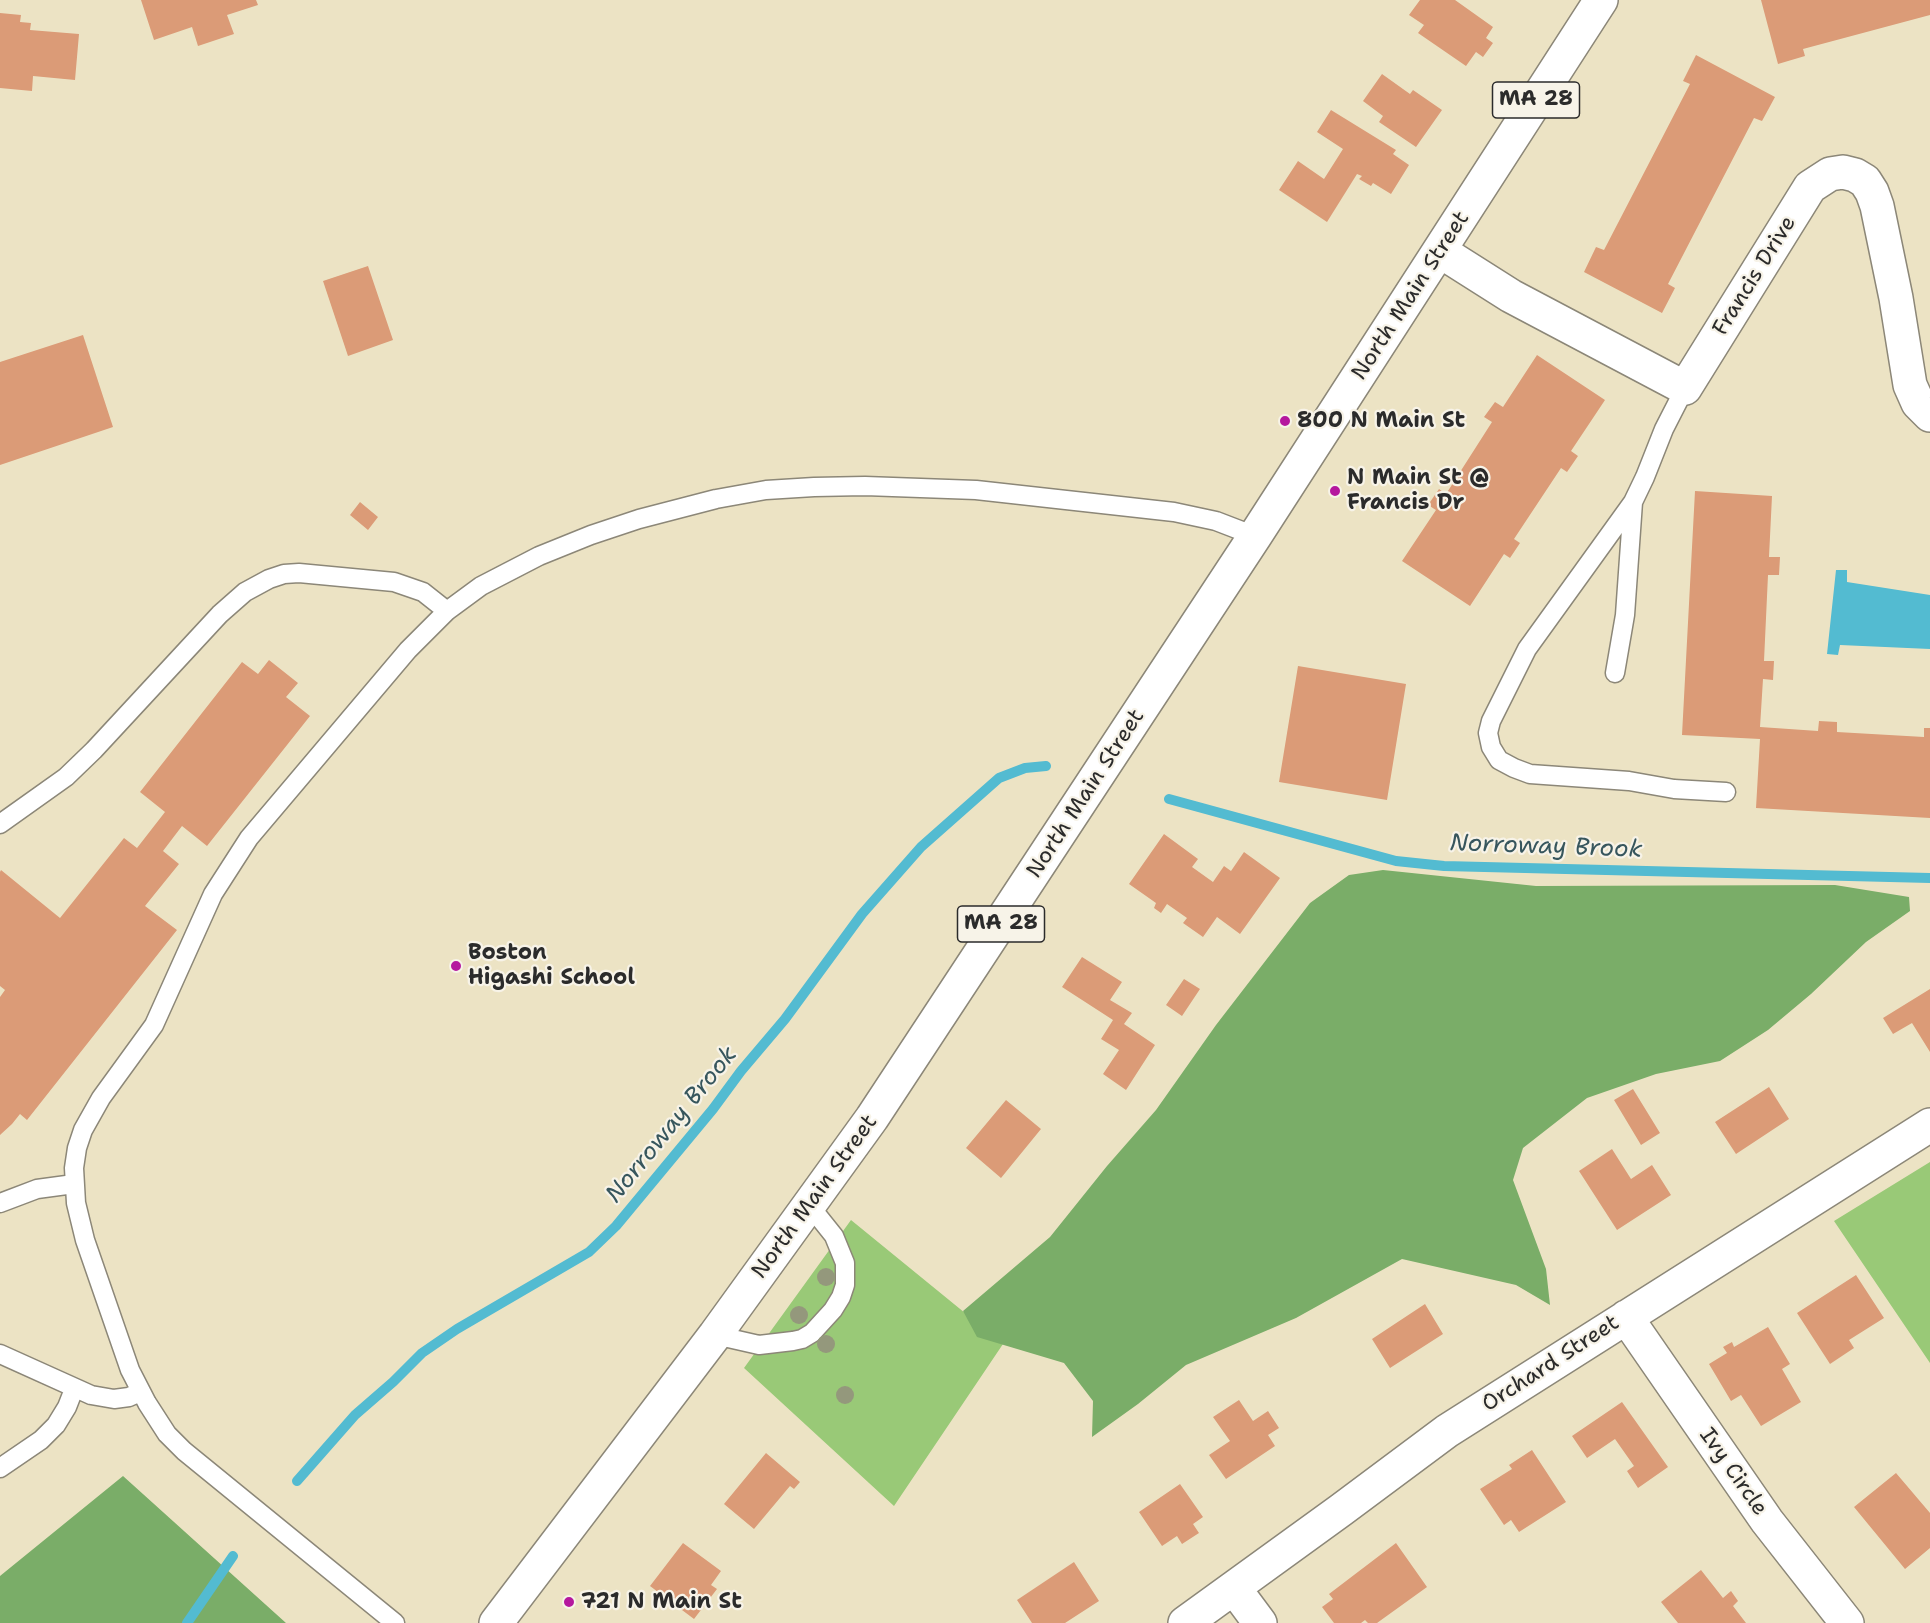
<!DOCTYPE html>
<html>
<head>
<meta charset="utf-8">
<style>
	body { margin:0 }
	canvas { display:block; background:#ece3c4 }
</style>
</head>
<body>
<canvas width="1930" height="1623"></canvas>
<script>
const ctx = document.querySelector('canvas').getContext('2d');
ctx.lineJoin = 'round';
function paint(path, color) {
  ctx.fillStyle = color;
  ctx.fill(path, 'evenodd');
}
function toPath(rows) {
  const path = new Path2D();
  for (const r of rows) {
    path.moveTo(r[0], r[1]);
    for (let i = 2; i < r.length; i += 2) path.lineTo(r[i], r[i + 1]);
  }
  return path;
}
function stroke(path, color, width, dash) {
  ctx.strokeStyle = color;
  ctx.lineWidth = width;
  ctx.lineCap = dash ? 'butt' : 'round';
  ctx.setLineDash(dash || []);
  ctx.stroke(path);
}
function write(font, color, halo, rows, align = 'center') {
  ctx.font = font + ' "Shantell Sans",sans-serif';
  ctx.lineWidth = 4.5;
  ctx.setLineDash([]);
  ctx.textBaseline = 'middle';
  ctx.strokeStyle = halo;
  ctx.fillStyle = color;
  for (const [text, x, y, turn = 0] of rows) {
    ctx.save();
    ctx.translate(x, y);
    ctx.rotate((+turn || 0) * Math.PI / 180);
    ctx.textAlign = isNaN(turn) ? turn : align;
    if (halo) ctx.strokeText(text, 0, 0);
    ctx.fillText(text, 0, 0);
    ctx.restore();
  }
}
const green = toPath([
	[1930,1162,1930,1363,1834,1221],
	[851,1220,1003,1344,894,1506,744,1368]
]);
const forest = toPath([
	[1383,870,1536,886,1835,885,1909,897,1910,911,1866,942,1811,994,1768,1030,1720,1061,1656,1074,1587,1098,1523,1148,1513,1180,1546,1269,1550,1305,1516,1285,1402,1259,1296,1318,1186,1365,1138,1404,1092,1437,1093,1401,1064,1363,977,1337,963,1311,1050,1237,1107,1166,1156,1110,1216,1025,1310,903,1349,875],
	[123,1476,286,1623,0,1623,0,1576]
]);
const water = toPath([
	[1836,570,1847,570,1847,582,1930,595,1930,649,1840,645,1838,655,1827,654]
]);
const stream = toPath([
	[1169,799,1396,861,1444,866,1930,878],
	[297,1481,355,1415,393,1382,422,1353,457,1329,589,1252,616,1226,713,1109,741,1071,785,1019,862,914,921,847,999,778,1025,768,1046,766],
	[187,1623,233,1556]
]);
const building = toPath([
	[141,0,256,0,258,5,227,15,234,34,198,46,192,27,154,40],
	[1420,0,1455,0,1493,27,1486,38,1493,43,1483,57,1476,52,1466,66,1418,33,1424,25,1409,15],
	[1761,0,1930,0,1930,15,1803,49,1805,56,1778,64],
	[0,13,21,15,20,22,31,23,30,30,79,34,75,80,33,76,32,91,0,88],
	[1696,55,1775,97,1762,121,1754,118,1668,284,1675,288,1662,313,1584,272,1596,247,1604,250,1690,84,1683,81],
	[1382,74,1410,94,1413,90,1442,110,1416,147,1379,122,1383,116,1363,101],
	[1331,110,1396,150,1393,154,1409,165,1391,194,1373,183,1371,186,1359,179,1362,176,1357,174,1327,222,1279,190,1298,161,1324,179,1343,149,1317,132],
	[368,266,393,340,348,356,323,281],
	[83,335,113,427,0,465,0,362],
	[1537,355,1605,400,1571,451,1578,456,1567,472,1561,468,1514,539,1520,543,1510,558,1504,554,1470,606,1402,561,1436,510,1428,505,1439,489,1446,494,1492,422,1484,417,1495,402,1503,407],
	[1695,491,1772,496,1769,557,1780,557,1779,575,1768,575,1764,661,1774,661,1773,680,1763,679,1760,727,1818,731,1819,721,1837,722,1837,732,1924,737,1924,728,1930,728,1930,818,1756,808,1760,739,1682,735],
	[360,502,378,517,368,530,350,515],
	[269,660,298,683,286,697,310,716,207,846,182,826,163,851,179,864,145,906,177,930,27,1120,20,1114,12,1124,0,1135,0,997,5,990,0,986,0,872,1,870,60,918,124,838,137,848,165,812,140,792,242,662,258,674],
	[1298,666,1406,684,1387,800,1279,782],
	[1164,834,1198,859,1192,867,1213,882,1224,866,1231,871,1244,852,1280,878,1240,934,1217,917,1203,937,1183,923,1187,918,1167,904,1161,913,1154,908,1156,903,1129,884],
	[1082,957,1122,982,1110,1000,1132,1013,1124,1024,1155,1045,1126,1090,1103,1074,1119,1050,1101,1039,1113,1020,1062,987],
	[1184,979,1200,989,1182,1016,1166,1005],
	[1930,989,1930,1052,1912,1023,1893,1034,1883,1018],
	[1769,1087,1789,1119,1736,1154,1715,1122],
	[1633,1089,1660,1133,1641,1145,1614,1100],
	[1006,1100,1041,1129,1001,1178,966,1148],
	[1612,1149,1631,1179,1652,1165,1671,1195,1617,1230,1579,1171],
	[1856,1275,1884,1318,1849,1340,1854,1348,1830,1364,1797,1313],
	[1425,1304,1443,1334,1390,1368,1372,1339],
	[1768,1327,1790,1364,1782,1369,1801,1402,1761,1426,1741,1395,1731,1401,1709,1364,1727,1353,1723,1347,1732,1342,1734,1347],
	[1239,1400,1253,1421,1268,1411,1279,1428,1268,1435,1275,1446,1226,1479,1209,1455,1230,1441,1213,1417],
	[1622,1402,1668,1467,1638,1488,1627,1471,1634,1466,1615,1439,1587,1458,1572,1436],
	[1532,1450,1566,1502,1519,1532,1511,1520,1504,1525,1480,1489,1512,1469,1509,1465],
	[766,1453,800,1482,794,1489,790,1486,754,1529,724,1504],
	[1896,1473,1930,1513,1930,1548,1905,1569,1854,1507],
	[1180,1484,1203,1517,1193,1524,1199,1533,1182,1544,1177,1536,1162,1546,1139,1512],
	[683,1543,721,1571,711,1585,717,1589,694,1619,650,1586],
	[1396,1543,1427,1587,1377,1623,1368,1623,1365,1620,1361,1623,1334,1623,1322,1607,1333,1599,1329,1594],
	[1074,1562,1099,1601,1065,1623,1032,1623,1017,1600],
	[1701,1570,1723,1598,1731,1591,1738,1601,1733,1606,1746,1623,1678,1623,1661,1602]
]);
const lane = toPath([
	[1685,388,1664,429,1645,477,1633,502,1527,649,1491,721,1488,733,1491,747,1499,760,1514,768,1530,774,1629,781,1674,789,1726,792],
	[1615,673,1625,615,1633,502],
	[0,824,66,777,94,750,220,614,245,592,269,579,284,574,299,573,394,582,423,592,447,611],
	[0,1203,37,1189,74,1184],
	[715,1335,759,1345,793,1341,802,1339,812,1333,833,1310,841,1297,845,1285,845,1263,834,1236,810,1206],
	[0,1354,91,1395,114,1399,129,1397,140,1392],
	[0,1468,41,1440,56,1425,67,1407,74,1389],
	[395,1623,184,1451,167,1434,147,1403,130,1370,85,1240,76,1203,74,1168,77,1148,83,1130,101,1098,154,1025,213,894,249,838,408,650,447,611,481,586,539,556,591,535,639,519,716,499,766,490,814,487,865,486,976,490,1174,512,1216,521,1255,536]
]);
const street = toPath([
	[1440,251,1511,296,1685,388,1810,187,1830,174,1843,172,1855,175,1865,181,1872,192,1877,206,1896,298,1910,385,1918,403,1930,415],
	[1626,1317,1767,1521,1847,1623],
	[1234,1588,1260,1623],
	[1185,1623,1341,1510,1447,1431,1930,1125]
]);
const primary = toPath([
	[496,1623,715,1335,872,1118,1255,536,1601,0]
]);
const trees = [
	[826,1277],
	[799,1315],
	[826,1344],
	[845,1395]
];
const markers = [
	[1285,421,6,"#b5179e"],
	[1335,491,6,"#b5179e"],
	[456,966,6,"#b5179e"],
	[569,1602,6,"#b5179e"]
];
const shields = [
	[1536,100,87],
	[1001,924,87]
];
const shieldNames = [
	["MA 28",1536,100],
	["MA 28",1001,924]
];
const streetNames = [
	["Francis Drive",1755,276,-58],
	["North Main Street",1411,296,-57],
	["North Main Street",1086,794,-57],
	["North Main Street",815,1197,-54],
	["Orchard Street",1551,1364,-33],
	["Ivy Circle",1733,1472,55]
];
const poiNames = [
	["800 N Main St",1297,421],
	["N Main St @",1347,478],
	["Francis Dr",1347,503],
	["Boston",468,953],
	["Higashi School",468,978],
	["721 N Main St",581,1602]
];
const waterNames = [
	["Norroway Brook",1546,847,2],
	["Norroway Brook",672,1125,-51]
];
paint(green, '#99c977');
paint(forest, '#7aad68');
paint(water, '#53bbd1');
stroke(stream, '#53bbd1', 10);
paint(building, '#db9b77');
stroke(lane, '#8c8778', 21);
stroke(street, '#8c8778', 36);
stroke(primary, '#8c8778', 36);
stroke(lane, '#fff', 18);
stroke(street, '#fff', 33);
stroke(primary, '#fff', 33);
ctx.fillStyle = '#94987c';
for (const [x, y] of trees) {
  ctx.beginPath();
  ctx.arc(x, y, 9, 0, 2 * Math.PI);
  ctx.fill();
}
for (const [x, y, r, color] of markers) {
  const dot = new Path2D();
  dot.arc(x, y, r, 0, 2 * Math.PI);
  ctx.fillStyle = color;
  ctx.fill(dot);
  stroke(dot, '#f7f3e8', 2);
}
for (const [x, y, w] of shields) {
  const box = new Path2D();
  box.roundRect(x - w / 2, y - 18, w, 36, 4.5);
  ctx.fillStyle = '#f7f3e8';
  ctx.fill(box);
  stroke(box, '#2b2b2b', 1.5);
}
write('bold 21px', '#2b2b2b', null, shieldNames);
write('22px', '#2b2b2b', '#f7f3e8', streetNames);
write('bold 22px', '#2b2b2b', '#f7f3e8', poiNames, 'left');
write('italic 24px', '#37565d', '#f7f3e8', waterNames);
</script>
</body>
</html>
